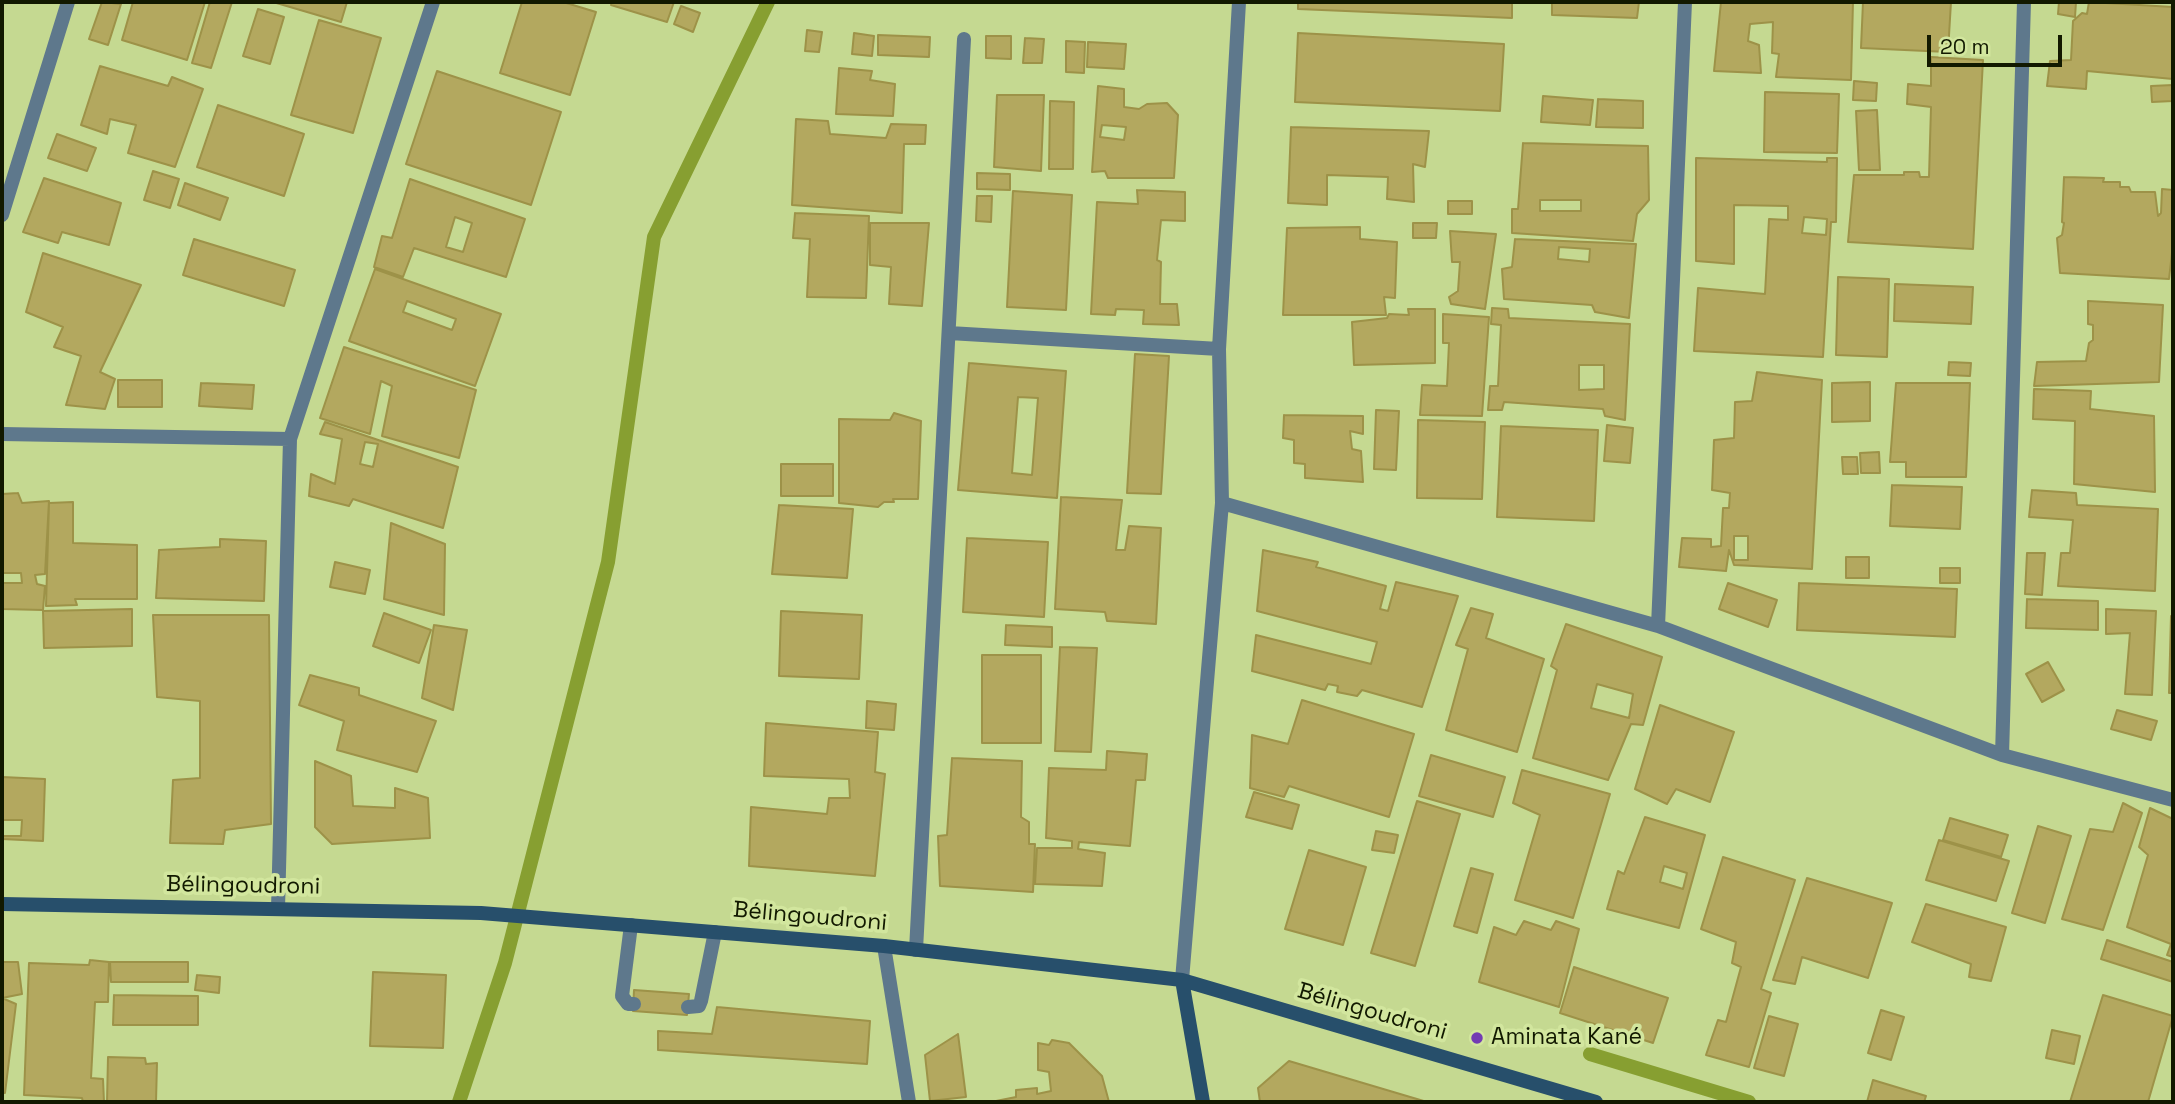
<!DOCTYPE html>
<html>
<head>
<meta charset="utf-8">
<style>
	body { margin:0 }
	#map { position:relative; width:2175px; height:1104px; overflow:hidden; background:#c5d991; font-family:"Space Grotesk",sans-serif }
	canvas { display:block }
	.frame { position:absolute; inset:0; border:4px solid #121900; pointer-events:none }
	.scale { position:absolute; left:1927px; top:35px; width:135px; height:32px; box-sizing:border-box; border:4px solid #121900; border-top:0; padding-left:9px; font-size:21px; line-height:24px; white-space:nowrap; color:#121900; -webkit-text-stroke:5px #d2e69e; paint-order:stroke }
</style>
</head>
<body>
<div id="map">
<canvas width="2175" height="1104"></canvas>
<div class="frame"></div>
<div class="scale">20 m</div>
</div>
<script>
const ctx = document.querySelector('canvas').getContext('2d');
ctx.lineJoin = 'round';
function toPath(rows) {
  const path = new Path2D();
  for (const r of rows) {
    path.moveTo(r[0], r[1]);
    for (let i = 2; i < r.length; i += 2) path.lineTo(r[i], r[i + 1]);
  }
  return path;
}
function stroke(path, color, width, dash) {
  ctx.strokeStyle = color;
  ctx.lineWidth = width;
  ctx.lineCap = dash ? 'butt' : 'round';
  ctx.setLineDash(dash || []);
  ctx.stroke(path);
}
function paint(path, color) {
  ctx.fillStyle = color;
  ctx.fill(path, 'evenodd');
}
function write(font, color, halo, rows, align = 'center') {
  ctx.font = font + ' "Space Grotesk",sans-serif';
  ctx.lineWidth = 7;
  ctx.setLineDash([]);
  ctx.textBaseline = 'middle';
  ctx.strokeStyle = halo;
  ctx.fillStyle = color;
  for (const [text, x, y, turn = 0] of rows) {
    ctx.save();
    ctx.translate(x, y);
    ctx.rotate((+turn || 0) * Math.PI / 180);
    ctx.textAlign = isNaN(turn) ? turn : align;
    if (halo) ctx.strokeText(text, 0, 0);
    ctx.fillText(text, 0, 0);
    ctx.restore();
  }
}
const stream = toPath([
	[1590,1054,1749,1102],
	[459,1102,505,963,608,562,654,237,768,2]
]);
const building = toPath([
	[102,2,121,4,108,45,89,39,102,2],
	[133,2,205,2,187,60,122,40,133,2],
	[210,2,232,2,211,68,192,63,210,2],
	[273,2,347,2,341,22,273,2],
	[522,2,563,2,596,12,570,95,500,73,522,2],
	[612,2,674,2,667,22,611,5,612,2],
	[1298,2,1512,2,1512,18,1298,9,1298,2],
	[1552,2,1639,2,1637,18,1552,15,1552,2],
	[1721,2,1853,2,1851,80,1776,77,1779,54,1772,53,1773,22,1750,24,1748,41,1759,45,1761,73,1714,71,1721,2],
	[1863,2,1951,2,1948,52,1861,48,1863,2],
	[2059,2,2076,2,2075,17,2058,14,2059,2],
	[2089,2,2173,7,2173,79,2087,71,2086,89,2047,86,2050,61,2071,60,2073,21,2082,13,2087,14,2089,2],
	[681,6,700,13,693,32,674,24,681,6],
	[258,9,284,17,270,64,243,56,258,9],
	[319,20,381,38,353,133,291,115,319,20],
	[807,30,822,32,819,52,805,51,807,30],
	[854,33,874,36,872,56,852,54,854,33],
	[1298,33,1504,44,1500,111,1295,102,1298,33],
	[878,35,930,37,929,57,878,55,878,35],
	[986,36,1011,36,1011,59,986,58,986,36],
	[1025,38,1044,39,1042,63,1023,63,1025,38],
	[1066,41,1085,42,1084,73,1066,72,1066,41],
	[1088,42,1126,44,1124,69,1087,67,1088,42],
	[1931,57,1983,60,1973,249,1848,242,1854,175,1904,175,1904,172,1919,172,1920,177,1929,177,1931,107,1907,104,1908,84,1931,86,1931,57],
	[100,66,168,86,172,77,203,89,175,167,128,153,136,125,110,119,107,134,81,125,100,66],
	[839,68,872,71,870,80,895,84,893,116,836,114,839,68],
	[437,71,561,112,531,205,406,164,437,71],
	[1854,81,1877,83,1876,101,1853,100,1854,81],
	[2173,85,2173,101,2152,102,2151,86,2173,85],
	[1098,86,1124,89,1124,107,1139,109,1147,104,1167,103,1178,115,1174,178,1108,178,1105,171,1092,172,1098,86],
	[1102,125,1126,127,1124,140,1100,137,1102,125],
	[1765,92,1839,94,1837,153,1764,152,1765,92],
	[997,95,1044,95,1041,171,994,167,997,95],
	[1543,96,1593,100,1590,125,1541,122,1543,96],
	[1598,99,1643,101,1643,128,1596,127,1598,99],
	[1050,101,1074,102,1073,169,1049,169,1050,101],
	[218,105,304,134,284,196,197,167,218,105],
	[1877,110,1880,170,1859,170,1856,111,1877,110],
	[796,119,828,121,830,134,886,138,891,124,926,125,925,144,904,144,902,213,792,205,796,119],
	[1291,127,1429,131,1425,167,1413,164,1414,202,1387,199,1388,177,1327,175,1327,205,1288,203,1291,127],
	[57,134,96,148,87,171,48,158,57,134],
	[1523,143,1648,146,1649,200,1637,214,1633,241,1512,233,1512,209,1518,209,1523,143],
	[1540,200,1581,200,1581,211,1540,211,1540,200],
	[1696,158,1827,162,1827,158,1837,158,1836,222,1831,222,1823,357,1694,351,1698,288,1765,294,1769,219,1788,220,1788,206,1734,205,1734,264,1696,261,1696,158],
	[1804,217,1827,219,1826,235,1802,233,1804,217],
	[153,171,179,179,170,208,144,200,153,171],
	[977,173,1010,174,1010,190,977,189,977,173],
	[2064,177,2104,178,2103,182,2120,182,2120,187,2129,187,2131,192,2155,192,2158,216,2161,213,2162,189,2173,190,2173,244,2169,279,2060,273,2057,238,2062,235,2064,223,2062,222,2064,177],
	[44,178,121,203,109,245,62,232,58,243,23,232,44,178],
	[410,179,525,219,506,277,414,248,403,277,374,267,382,236,392,238,410,179],
	[455,217,472,223,463,252,446,247,455,217],
	[185,183,228,198,220,220,178,205,185,183],
	[1137,190,1185,192,1185,221,1161,220,1157,260,1161,262,1160,304,1177,304,1179,325,1143,324,1144,310,1116,309,1115,315,1091,314,1097,202,1138,204,1137,190],
	[1013,191,1072,195,1066,310,1007,307,1013,191],
	[977,196,992,196,991,222,976,221,977,196],
	[1448,201,1472,201,1472,214,1448,214,1448,201],
	[795,213,869,216,866,298,807,297,810,239,793,238,795,213],
	[870,223,929,223,922,306,889,304,891,267,870,265,870,223],
	[1413,223,1437,223,1436,238,1413,238,1413,223],
	[1360,227,1360,239,1397,242,1395,298,1384,297,1386,315,1283,315,1287,228,1360,227],
	[1450,231,1496,234,1485,309,1451,304,1449,297,1458,291,1460,262,1452,262,1450,231],
	[194,239,295,270,284,306,183,275,194,239],
	[1515,239,1636,244,1629,318,1595,312,1592,305,1504,299,1502,269,1512,267,1515,239],
	[1559,247,1590,249,1589,262,1558,259,1559,247],
	[43,253,141,285,100,372,115,379,105,409,66,405,81,356,54,347,63,327,26,312,43,253],
	[375,269,501,314,475,386,349,341,375,269],
	[407,301,456,319,452,330,403,312,407,301],
	[1838,277,1889,279,1887,357,1836,355,1838,277],
	[1895,284,1973,287,1971,324,1894,321,1895,284],
	[2088,301,2163,305,2159,382,2034,386,2037,362,2086,361,2089,343,2093,340,2093,325,2088,324,2088,301],
	[1492,308,1508,309,1509,318,1630,324,1625,420,1605,416,1603,409,1504,402,1502,410,1488,410,1490,386,1498,386,1501,325,1491,324,1492,308],
	[1579,365,1604,365,1604,389,1579,390,1579,365],
	[1408,309,1435,309,1435,363,1354,365,1352,322,1387,318,1389,314,1409,315,1408,309],
	[1443,314,1489,317,1482,416,1420,415,1422,385,1447,386,1449,343,1443,343,1443,314],
	[344,347,476,390,459,458,382,436,392,386,381,381,370,434,320,418,344,347],
	[1135,354,1169,356,1161,494,1127,493,1135,354],
	[1949,362,1971,363,1970,376,1948,375,1949,362],
	[969,363,1066,371,1057,498,958,490,969,363],
	[1018,397,1038,398,1032,475,1012,473,1018,397],
	[1757,372,1822,380,1812,569,1734,565,1729,550,1726,571,1679,567,1682,538,1711,539,1711,547,1721,546,1723,508,1729,508,1730,493,1712,490,1714,440,1734,438,1735,402,1752,401,1757,372],
	[1734,536,1748,536,1748,560,1734,560,1734,536],
	[118,380,162,380,162,407,118,407,118,380],
	[1870,382,1870,421,1832,422,1832,383,1870,382],
	[201,383,254,385,252,409,199,406,201,383],
	[1896,383,1970,383,1966,477,1906,477,1906,462,1890,462,1896,383],
	[2034,389,2091,391,2090,409,2154,416,2155,492,2074,484,2075,421,2033,419,2034,389],
	[1376,410,1399,411,1396,470,1374,469,1376,410],
	[894,413,921,421,918,499,893,499,894,502,884,502,878,507,839,503,839,419,890,420,894,413],
	[1284,415,1363,416,1363,434,1350,431,1352,449,1361,451,1363,482,1305,478,1305,464,1294,463,1294,440,1283,438,1284,415],
	[1418,420,1485,422,1482,499,1417,498,1418,420],
	[325,422,458,467,443,528,353,499,349,506,309,496,311,474,335,484,342,439,320,434,325,422],
	[365,442,378,444,373,467,360,464,365,442],
	[1607,425,1633,428,1630,463,1604,461,1607,425],
	[1501,426,1598,430,1594,521,1497,517,1501,426],
	[1879,452,1880,473,1861,473,1860,453,1879,452],
	[1842,457,1857,457,1858,474,1843,474,1842,457],
	[781,464,833,464,833,496,781,496,781,464],
	[1892,485,1962,487,1960,529,1890,526,1892,485],
	[2032,490,2076,493,2077,505,2158,509,2155,591,2058,586,2061,553,2070,553,2073,520,2029,517,2032,490],
	[18,493,22,503,49,501,45,574,35,575,37,584,45,586,43,610,2,609,2,583,22,583,21,573,2,573,2,494,18,493],
	[1061,497,1122,500,1116,550,1125,550,1129,526,1161,528,1156,624,1107,621,1105,612,1055,609,1061,497],
	[73,502,73,543,137,545,137,599,75,599,77,605,46,606,49,503,73,502],
	[779,505,853,509,847,578,772,574,779,505],
	[391,523,445,544,444,615,384,599,391,523],
	[967,538,1048,542,1044,617,963,612,967,538],
	[220,539,266,541,264,601,156,598,159,550,220,547,220,539],
	[1263,550,1318,562,1316,567,1386,586,1380,609,1388,611,1396,582,1458,596,1422,707,1362,690,1357,696,1337,692,1338,686,1328,684,1325,690,1252,671,1256,635,1371,664,1377,642,1257,611,1263,550],
	[2027,553,2045,553,2042,595,2025,594,2027,553],
	[1846,557,1869,557,1869,578,1846,578,1846,557],
	[335,562,370,570,365,594,330,587,335,562],
	[1940,568,1960,568,1960,583,1940,583,1940,568],
	[1728,583,1777,600,1768,627,1719,609,1728,583],
	[1799,583,1957,589,1955,637,1797,630,1799,583],
	[2027,599,2098,601,2098,630,2026,628,2027,599],
	[1471,608,1493,614,1486,638,1544,659,1517,752,1446,730,1468,649,1456,645,1471,608],
	[132,609,132,646,44,648,43,611,132,609],
	[2106,609,2156,611,2152,695,2125,694,2130,633,2106,634,2106,609],
	[781,611,862,615,859,679,779,676,781,611],
	[384,613,431,630,419,663,373,646,384,613],
	[153,615,269,615,271,824,225,830,223,844,170,843,173,780,200,778,200,701,157,697,153,615],
	[2171,616,2173,616,2173,693,2169,693,2171,616],
	[1566,624,1662,657,1643,725,1631,724,1608,780,1533,758,1557,670,1551,666,1566,624],
	[1597,684,1633,694,1629,718,1591,708,1597,684],
	[434,625,467,630,453,710,422,698,434,625],
	[1006,625,1052,627,1052,647,1005,645,1006,625],
	[1060,647,1097,648,1091,752,1055,751,1060,647],
	[982,655,1041,655,1041,743,982,743,982,655],
	[2048,662,2064,690,2042,702,2026,674,2048,662],
	[310,675,359,688,359,695,436,721,417,772,337,750,344,721,299,705,310,675],
	[1302,700,1414,734,1389,817,1289,786,1284,797,1250,788,1252,735,1288,744,1302,700],
	[867,701,896,704,894,730,866,728,867,701],
	[1660,705,1734,732,1710,802,1676,789,1667,804,1635,789,1660,705],
	[2117,710,2157,721,2151,740,2111,729,2117,710],
	[766,723,878,732,875,772,885,774,875,876,749,866,751,807,827,814,829,798,850,798,849,779,764,776,766,723],
	[1107,751,1147,754,1145,780,1136,780,1130,846,1079,842,1078,849,1105,853,1102,886,1035,884,1037,848,1072,848,1072,841,1046,838,1049,768,1106,770,1107,751],
	[1431,755,1505,777,1493,817,1419,796,1431,755],
	[952,758,1022,761,1021,817,1029,822,1029,844,1035,844,1033,892,940,886,938,836,947,835,952,758],
	[315,761,351,776,353,806,395,808,395,788,428,798,430,838,332,844,315,827,315,761],
	[1522,770,1610,794,1573,918,1515,900,1540,815,1513,803,1522,770],
	[2,777,45,779,43,841,2,839,2,836,21,836,22,820,2,820,2,777],
	[1254,792,1299,805,1292,829,1246,817,1254,792],
	[1417,801,1460,814,1415,966,1371,953,1417,801],
	[2123,803,2142,813,2103,930,2062,919,2090,829,2113,832,2123,803],
	[2150,808,2173,819,2173,957,2167,955,2171,944,2127,927,2148,855,2139,847,2150,808],
	[1645,817,1705,835,1679,928,1607,909,1618,871,1624,874,1645,817],
	[1664,866,1687,873,1683,889,1660,882,1664,866],
	[1950,818,2008,835,2001,857,1943,840,1950,818],
	[2038,826,2071,836,2045,923,2012,913,2038,826],
	[1376,831,1398,835,1394,853,1372,850,1376,831],
	[1939,840,2009,861,1996,901,1926,880,1939,840],
	[1309,850,1366,867,1343,945,1285,929,1309,850],
	[1723,857,1795,880,1761,989,1771,993,1749,1067,1706,1055,1718,1020,1726,1022,1741,967,1732,963,1736,942,1701,929,1723,857],
	[1471,868,1493,874,1477,933,1454,926,1471,868],
	[1807,878,1892,903,1868,978,1802,957,1795,984,1773,980,1807,878],
	[1926,904,2006,927,1991,981,1969,977,1971,964,1912,942,1926,904],
	[1524,921,1551,930,1556,921,1579,929,1559,1007,1479,982,1494,927,1516,935,1524,921],
	[2107,940,2173,962,2173,982,2101,959,2107,940],
	[90,960,109,962,108,1002,95,1002,91,1078,103,1079,104,1102,83,1102,82,1098,24,1095,29,963,89,965,90,960],
	[2,962,18,962,22,994,2,998,2,962],
	[110,962,188,962,188,982,111,982,110,962],
	[1574,967,1668,998,1653,1043,1560,1013,1574,967],
	[373,972,446,975,443,1048,370,1046,373,972],
	[197,975,220,977,219,993,195,990,197,975],
	[634,990,689,994,687,1015,633,1011,634,990],
	[114,995,198,996,198,1025,113,1025,114,995],
	[2103,995,2173,1016,2148,1102,2070,1102,2103,995],
	[2,998,16,1004,5,1093,2,1093,2,998],
	[717,1007,870,1021,867,1064,658,1050,658,1031,712,1034,717,1007],
	[1881,1010,1904,1017,1891,1060,1868,1053,1881,1010],
	[1769,1016,1798,1024,1784,1076,1754,1068,1769,1016],
	[2052,1030,2080,1036,2074,1064,2046,1058,2052,1030],
	[958,1034,966,1097,930,1101,925,1055,958,1034],
	[1052,1040,1069,1043,1102,1076,1109,1102,991,1102,1016,1097,1016,1090,1037,1088,1037,1094,1051,1091,1049,1072,1038,1070,1038,1043,1049,1045,1052,1040],
	[108,1057,145,1058,146,1064,157,1063,156,1102,107,1102,108,1057],
	[1289,1061,1427,1102,1260,1102,1258,1088,1289,1061],
	[1873,1080,1926,1096,1924,1102,1867,1102,1873,1080]
]);
const lane = toPath([
	[631,925,622,996,628,1004,634,1004],
	[688,1007,699,1006,701,1001,715,932]
]);
const street = toPath([
	[2,215,68,2],
	[949,333,1219,349],
	[2,434,290,439],
	[1222,503,1658,626,2002,755,2173,800],
	[1658,626,1685,2],
	[2002,755,2024,2],
	[278,909,290,439,433,2],
	[884,946,909,1102],
	[916,950,964,39],
	[1182,980,1222,503,1219,349,1239,2]
]);
const secondary = toPath([
	[2,904,481,913,884,946,1182,980,1596,1102],
	[1182,980,1203,1102]
]);
const markers = [
	[1477,1038,7,"#733cb3"]
];
const streetNames = [
	["Bélingoudroni",243,886,1],
	["Bélingoudroni",810,917,5],
	["Bélingoudroni",1372,1012,16]
];
const poiNames = [
	["Aminata Kané",1491,1038]
];
stroke(stream, '#879f31', 14);
paint(building, '#b3a85f');
stroke(building, '#9d9248', 2);
stroke(lane, '#5e788c', 14);
stroke(street, '#5e788c', 14);
stroke(secondary, '#274f6b', 14);
for (const [x, y, r, color] of markers) {
  const dot = new Path2D();
  dot.arc(x, y, r, 0, 2 * Math.PI);
  ctx.fillStyle = color;
  ctx.fill(dot);
  stroke(dot, '#d2e69e', 2.5);
}
write('23px', '#121900', '#d2e69e', streetNames);
write('23px', '#121900', '#d2e69e', poiNames, 'left');
</script>
</body>
</html>
